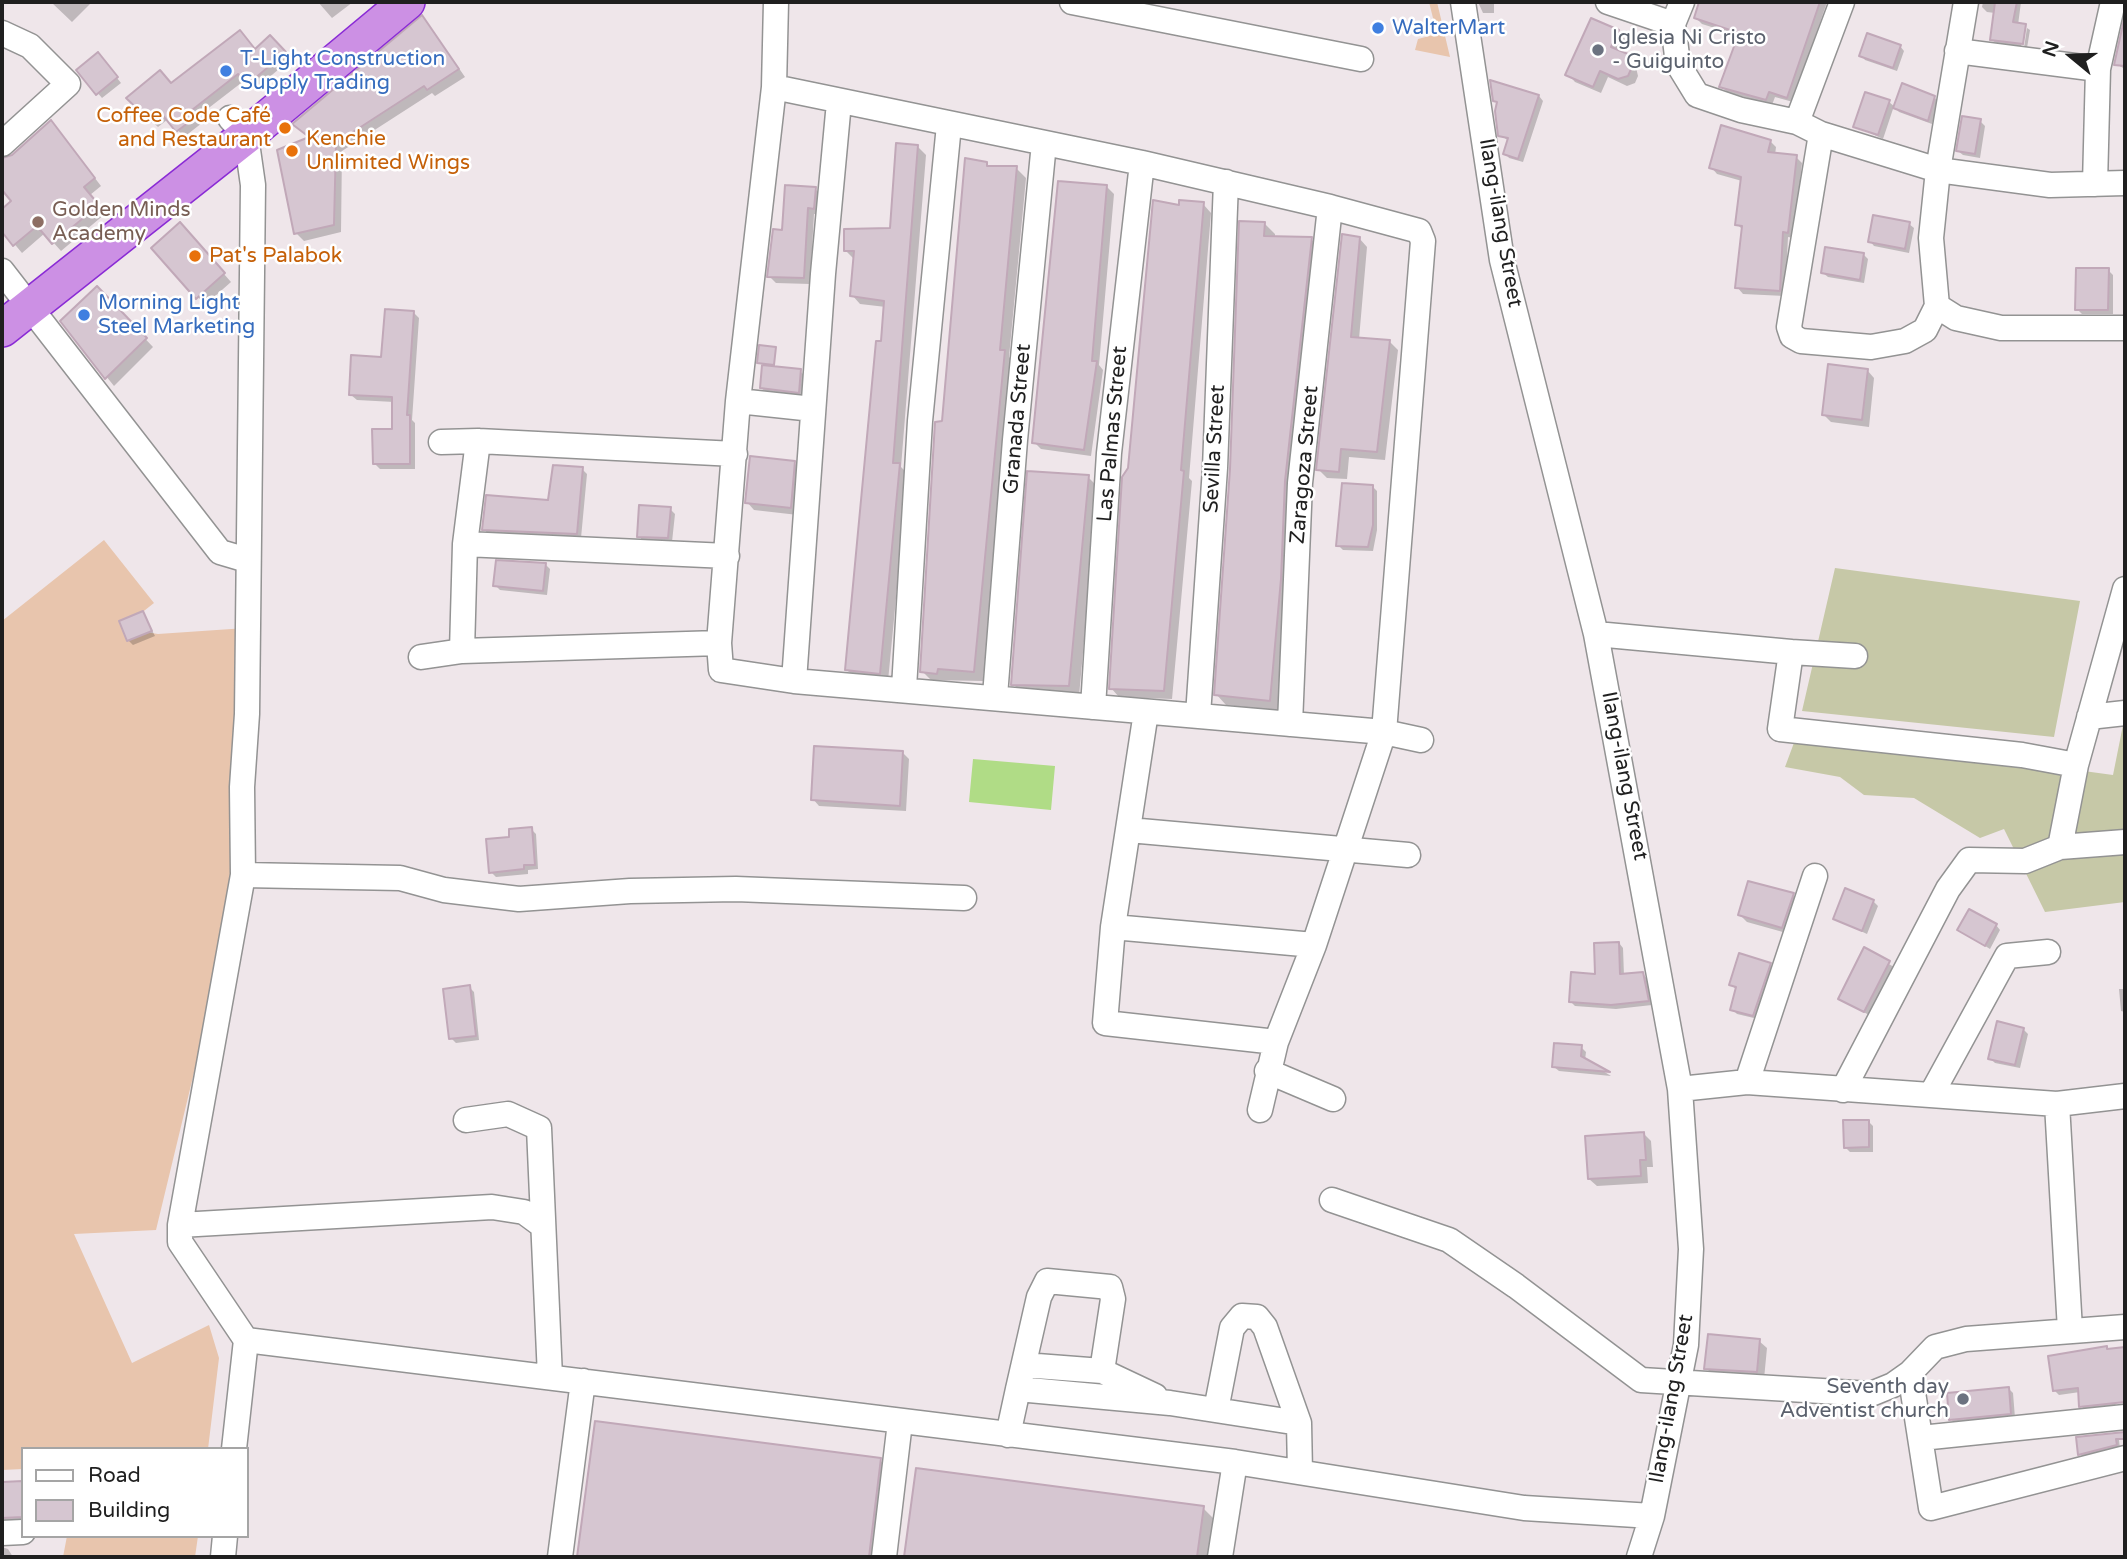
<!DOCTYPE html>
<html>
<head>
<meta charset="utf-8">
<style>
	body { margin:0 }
	#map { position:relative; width:2127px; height:1559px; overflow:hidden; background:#efe6ea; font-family:"Varela Round",sans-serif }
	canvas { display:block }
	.frame { position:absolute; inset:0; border:4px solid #1f1f1f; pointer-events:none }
	.legend { position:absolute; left:21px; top:1447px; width:228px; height:91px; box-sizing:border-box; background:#fff; border:2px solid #a5a5a5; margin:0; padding:9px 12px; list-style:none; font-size:21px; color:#1f1f1f }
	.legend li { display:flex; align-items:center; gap:14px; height:35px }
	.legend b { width:35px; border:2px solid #a5a5a5 }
	.north { position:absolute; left:2036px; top:21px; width:70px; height:70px; -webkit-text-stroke:5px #fff; paint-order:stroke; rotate:289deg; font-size:19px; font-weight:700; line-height:28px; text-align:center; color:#1f1f1f }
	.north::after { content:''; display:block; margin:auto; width:24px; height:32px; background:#1f1f1f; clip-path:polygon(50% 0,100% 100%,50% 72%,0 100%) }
</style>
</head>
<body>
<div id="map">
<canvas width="2127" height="1559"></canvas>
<div class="frame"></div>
<ul class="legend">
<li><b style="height:9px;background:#fff"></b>Road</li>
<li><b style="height:19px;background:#d6c6d1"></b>Building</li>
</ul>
<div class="north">N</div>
</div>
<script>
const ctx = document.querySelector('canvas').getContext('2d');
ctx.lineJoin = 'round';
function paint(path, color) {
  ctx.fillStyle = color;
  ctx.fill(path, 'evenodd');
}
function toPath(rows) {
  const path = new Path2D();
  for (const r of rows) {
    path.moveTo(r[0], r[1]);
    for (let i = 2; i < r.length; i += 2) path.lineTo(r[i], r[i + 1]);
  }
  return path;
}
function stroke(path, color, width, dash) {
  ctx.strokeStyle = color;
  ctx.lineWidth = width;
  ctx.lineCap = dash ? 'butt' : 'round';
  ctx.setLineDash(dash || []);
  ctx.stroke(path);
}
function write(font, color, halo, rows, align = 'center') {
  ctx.font = font + ' "Varela Round",sans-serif';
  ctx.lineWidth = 5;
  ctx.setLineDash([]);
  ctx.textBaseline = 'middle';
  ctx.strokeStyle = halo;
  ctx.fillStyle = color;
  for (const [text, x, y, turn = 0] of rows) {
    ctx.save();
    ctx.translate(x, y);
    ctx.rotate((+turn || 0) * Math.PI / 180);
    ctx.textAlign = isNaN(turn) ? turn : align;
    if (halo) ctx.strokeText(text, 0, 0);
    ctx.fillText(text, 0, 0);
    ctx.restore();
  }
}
const grass = toPath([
	[1429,2,1437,2,1450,57,1415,50,1418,39,1437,34],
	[104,540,154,603,135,618,139,631,158,634,246,628,240,882,156,1230,74,1234,132,1363,209,1325,219,1358,208,1449,23,1449,23,1469,2,1470,2,621],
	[67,1536,198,1536,195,1557,63,1557]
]);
const cemetery = toPath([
	[1835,568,2080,601,2054,737,1802,711],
	[2125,715,2125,902,2045,912,2004,829,1980,838,1914,798,1864,795,1840,777,1785,767,1798,732,2113,775]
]);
const pitch = toPath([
	[973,759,1055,766,1051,810,969,802]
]);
const shadow = toPath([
	[51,2,90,2,90,4,72,22],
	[318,2,353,2,332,18],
	[1478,2,1494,2,1494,13,1483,13],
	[1701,2,1827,2,1793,102,1775,97,1772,105,1727,92,1721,86,1740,36,1702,24,1696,18],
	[1983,2,2021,2,2018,25,2027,27,2024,27,2021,47,1997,44,1992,40,1995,13,1987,12,1982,7],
	[429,25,465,77,435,96,432,93,342,151,341,232,304,241,296,233,311,138],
	[2027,28,2030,30,2027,48,2024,48],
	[1618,31,1625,39,1619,52,1635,63,1638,76,1635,83,1627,86,1608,77,1601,93,1575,82,1568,74],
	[270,37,291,59,254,90,245,80,197,117,202,123,184,137,168,119,158,127,128,98,172,85,256,51],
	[2121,40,2125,41,2125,69,2116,64],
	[1900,46,1904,51,1897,71,1865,60,1861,55],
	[102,59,121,83,102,98,78,70],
	[1539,96,1543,101,1523,162,1509,158,1505,153,1509,141,1500,135,1498,104,1495,100],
	[1934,97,1939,102,1932,124,1899,112,1894,106,1883,139,1855,126,1889,102,1895,107],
	[1980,121,1985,126,1980,158,1963,155,1958,151],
	[58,130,101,186,90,195,105,214,61,251,45,233,22,253,2,229,2,211,13,201,2,187,2,159,13,157],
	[1770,141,1776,147,1775,155,1796,157,1802,163,1794,238,1788,237,1785,296,1743,294,1737,287,1744,231,1737,224,1742,181,1717,174,1711,167],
	[918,147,926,155,901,467,908,474,888,681,855,678,847,670,886,307,860,304,852,295,855,260,846,251,891,230],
	[986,164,990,168,1016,168,1026,178,1009,357,1013,361,983,681,931,680,922,671,944,422],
	[1107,187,1114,194,1099,365,1103,370,1091,456,1041,449,1034,442],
	[815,189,822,195,820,215,814,214,810,284,776,283,769,276,784,231],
	[1203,204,1211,213,1189,478,1192,481,1172,699,1119,697,1111,688,1129,469,1180,208],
	[1265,224,1275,234,1275,238,1311,239,1321,249,1279,711,1226,705,1216,694],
	[1909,224,1914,228,1909,253,1874,246,1870,241],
	[187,232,231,282,205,305,153,248],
	[1359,238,1367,247,1359,339,1389,341,1398,350,1385,460,1349,457,1347,479,1327,478,1318,469],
	[1863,254,1868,259,1864,283,1828,277,1823,273],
	[2108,270,2113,275,2113,314,2082,314,2077,309],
	[97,288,153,347,114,386,62,321],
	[413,312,419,318,412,420,415,423,415,469,380,469,374,463,394,431,394,402,357,400,351,395,383,358],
	[775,348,775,368,800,371,805,376,803,396,766,392,761,388,764,365,759,363],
	[1867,370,1874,378,1869,427,1831,422,1824,415],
	[794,463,802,470,798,515,754,510,747,502],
	[582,469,587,474,581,538,488,534,484,529,549,502],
	[1088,477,1098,487,1079,696,1023,694,1013,684],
	[1372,486,1377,491,1377,530,1373,551,1343,550,1338,545],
	[670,509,675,514,672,542,643,541,639,536],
	[545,564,550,569,547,595,500,590,495,585],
	[143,613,155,636,133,645,128,640],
	[902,752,909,759,906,811,819,806,813,799],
	[531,829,536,834,538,869,528,870,528,874,496,877,491,872],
	[1793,895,1800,902,1790,934,1747,922,1740,915],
	[1873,901,1878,906,1867,934,1835,919],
	[1996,925,2000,930,1990,949,1960,930],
	[1619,943,1623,948,1624,976,1643,974,1647,979,1652,1005,1616,1009,1575,1006,1570,1001,1597,975],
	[1864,950,1894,967,1869,1015,1840,999],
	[1770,964,1774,969,1758,1019,1737,1014,1732,1009,1736,989,1731,985],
	[469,987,474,992,479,1040,456,1043,451,1038],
	[2119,989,2125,989,2125,1012,2121,1011],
	[2023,1029,2028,1034,2020,1068,1995,1063,1990,1058],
	[1581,1047,1586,1052,1585,1060,1611,1076,1559,1071,1554,1067],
	[1868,1121,1873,1126,1873,1152,1850,1152,1845,1147],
	[1643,1133,1651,1141,1653,1167,1647,1167,1648,1183,1597,1186,1589,1179],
	[1759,1341,1767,1348,1764,1379,1714,1376,1706,1368],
	[2106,1348,2109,1350,2125,1349,2125,1385,2113,1386,2116,1407,2085,1410,2081,1406,2080,1392,2059,1395,2054,1390],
	[2009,1389,2013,1393,2015,1418,1955,1424,1951,1419],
	[597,1423,880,1460,890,1470,879,1557,579,1557],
	[2115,1435,2119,1440,2120,1449,2085,1459,2080,1454],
	[917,1470,1203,1508,1213,1518,1208,1557,906,1557],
	[2,1484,23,1485,23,1522,6,1523,2,1519],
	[2,1547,8,1549,13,1557,2,1557]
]);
const building = toPath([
	[1699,2,1820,2,1787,98,1769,92,1766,100,1719,87,1739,33,1694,18,1699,2],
	[1995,2,2017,2,2013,22,2026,24,2023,44,1990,40,1995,2],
	[422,15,459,69,427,90,424,86,336,143,334,225,294,234,277,150,309,137,292,124,422,15],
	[2125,15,2125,66,2114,65,2125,15],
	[1591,18,1619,30,1611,47,1628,54,1632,67,1628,76,1618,79,1600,71,1593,87,1565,75,1591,18],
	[240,30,255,49,270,35,286,52,247,85,238,74,192,110,197,116,176,132,161,113,151,122,126,98,160,70,171,83,240,30],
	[1867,33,1901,45,1893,68,1859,56,1867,33],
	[98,52,118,77,96,95,76,70,98,52],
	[1490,80,1539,95,1518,159,1503,154,1508,138,1498,136,1495,111,1497,102,1493,101,1490,80],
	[1902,83,1935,96,1928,121,1893,108,1902,83],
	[1865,92,1890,100,1878,135,1853,127,1865,92],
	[1962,116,1981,119,1975,154,1956,151,1962,116],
	[51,120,95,178,84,187,99,205,52,244,37,226,13,246,2,232,2,209,11,201,2,190,2,158,12,155,51,120],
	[1721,125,1771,140,1768,152,1797,155,1788,233,1783,232,1780,291,1735,288,1742,226,1735,225,1741,177,1709,168,1721,125],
	[896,143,918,145,893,463,900,463,880,674,845,670,876,341,881,341,884,301,850,296,854,251,844,251,844,229,890,228,896,143],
	[965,158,987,162,987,166,1017,166,1000,350,1005,350,974,672,938,669,937,674,920,672,935,422,942,421,965,158],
	[1058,181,1107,185,1092,361,1097,361,1084,450,1032,443,1058,181],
	[785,185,816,187,814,209,808,208,804,278,767,277,773,229,782,230,785,185],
	[1153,200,1179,205,1179,200,1204,202,1181,470,1184,471,1164,691,1109,689,1122,477,1128,468,1153,200],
	[1873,215,1910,222,1905,249,1868,242,1873,215],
	[1239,221,1265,222,1264,236,1312,237,1285,481,1281,579,1270,701,1214,695,1230,469,1239,221],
	[180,222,225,273,196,299,151,248,180,222],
	[1342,234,1360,237,1351,337,1390,340,1377,452,1341,449,1339,472,1316,470,1342,234],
	[1825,247,1864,253,1860,280,1821,273,1825,247],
	[2076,268,2109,268,2108,310,2075,310,2076,268],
	[97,286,147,338,105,379,60,321,97,286],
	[385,309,414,311,407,415,410,415,410,464,373,464,372,429,392,429,392,397,349,395,351,355,381,357,385,309],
	[759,345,776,347,774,365,757,363,759,345],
	[1828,364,1868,369,1862,420,1822,415,1828,364],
	[762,365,801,369,799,393,760,388,762,365],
	[750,456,795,461,791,508,745,503,750,456],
	[553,465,583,467,577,534,482,530,486,495,548,500,553,465],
	[1027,471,1089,475,1069,686,1011,685,1027,471],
	[1342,483,1373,485,1373,525,1368,547,1336,546,1342,483],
	[639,505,671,507,668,538,637,537,639,505],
	[496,560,546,563,543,591,493,586,496,560],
	[143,611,152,631,127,641,119,621,143,611],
	[814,746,903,751,900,806,811,800,814,746],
	[532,827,535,865,524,865,524,869,489,873,486,839,509,837,509,829,532,827],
	[1748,881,1794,893,1782,928,1738,915,1748,881],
	[1845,888,1874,900,1862,931,1833,919,1845,888],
	[1969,909,1997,924,1985,946,1957,930,1969,909],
	[1619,942,1620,974,1643,972,1649,1001,1611,1005,1569,1002,1571,972,1595,974,1594,943,1619,942],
	[1864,947,1890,961,1864,1012,1838,999,1864,947],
	[1739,953,1771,963,1753,1016,1730,1010,1736,987,1729,985,1739,953],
	[470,985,476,1036,449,1039,443,989,470,985],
	[1997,1021,2024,1028,2015,1065,1988,1059,1997,1021],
	[1554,1043,1582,1045,1581,1056,1610,1072,1552,1067,1554,1043],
	[1843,1120,1869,1120,1869,1147,1844,1148,1843,1120],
	[1644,1132,1646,1160,1640,1160,1641,1176,1588,1179,1585,1136,1644,1132],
	[1708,1334,1760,1339,1757,1372,1704,1369,1708,1334],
	[2107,1346,2107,1349,2125,1347,2125,1402,2079,1407,2078,1388,2053,1391,2048,1356,2107,1346],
	[2009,1387,2011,1414,1949,1420,1947,1393,2009,1387],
	[595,1421,881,1458,869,1557,577,1557,595,1421],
	[2125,1432,2125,1439,2116,1439,2117,1445,2078,1455,2076,1437,2125,1432],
	[916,1468,1204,1506,1197,1557,904,1557,916,1468],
	[23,1481,23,1517,2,1518,2,1482,23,1481]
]);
const minor = toPath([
	[776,2,774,87,738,401,719,643,721,670,794,681,1384,732,1421,740],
	[1072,2,1361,59],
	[1463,2,1502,260,1596,634,1680,1089,1691,1249,1686,1345,1652,1516,1639,1557],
	[1608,2,1673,24,1678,64,1697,95,1741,110,1797,122,1821,134,1938,170,2050,185,2125,183],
	[1673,24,1682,2],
	[2,33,30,46,68,84,2,144],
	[1957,51,2098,69],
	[774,87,1142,163,1330,207,1419,231,1423,241,1384,732,1314,945,1276,1042,1260,1110],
	[230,118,246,136,253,185,247,714,242,787,243,875,180,1225,180,1242,246,1340,234,1449],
	[1797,122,1842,2],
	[1821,134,1789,327,1792,336,1801,341,1871,347,1905,341,1925,330,1937,306,1931,238,1938,170,1966,2],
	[2095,184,2098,69,2113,2],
	[2,271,220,552,247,560],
	[1937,306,1956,318,2001,328,2125,328],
	[738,401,813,409],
	[441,442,478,441,735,454],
	[465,544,727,556],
	[1596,634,1791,652,1780,729,2022,755,2076,765],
	[462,651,465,544,478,441],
	[1791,652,1855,656],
	[421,657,462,651,719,643],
	[794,681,823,274,839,102],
	[904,688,920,421,949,125],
	[995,696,1015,440,1044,143],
	[1093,707,1109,453,1142,163],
	[1146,712,1113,927,1105,1023,1276,1042],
	[1198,715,1215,468,1226,182],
	[2089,717,2125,713],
	[1290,724,1300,483,1330,207],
	[1129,830,1408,855],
	[2060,847,2076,765,2125,589],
	[243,875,400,878,444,890,519,899,630,891,736,889,964,898],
	[1113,927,1314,945],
	[1267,1071,1333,1099],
	[1747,1082,1815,876],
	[1680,1089,1747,1082,2057,1104,2125,1096],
	[1843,1090,1948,889,1969,860,2025,861,2060,847,2125,842],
	[1932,1093,2007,956,2048,952],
	[2057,1104,2070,1330],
	[466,1120,508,1114,539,1128,550,1377],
	[1332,1200,1449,1240,1516,1286,1641,1380,1871,1394,1893,1385,1910,1373,1931,1508,2125,1458],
	[180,1225,492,1207,524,1212,543,1226],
	[246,1340,1235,1462,1524,1508,1652,1516],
	[1102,1371,1155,1396],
	[1910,1373,1935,1347,1966,1339,2125,1327],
	[1018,1389,1170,1403,1299,1423],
	[1216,1410,1232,1328,1242,1316,1257,1317,1265,1327,1299,1423,1300,1472],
	[1008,1435,1018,1389,1039,1297,1047,1281,1110,1287,1113,1299,1102,1371,1024,1365],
	[1921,1438,2125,1417],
	[2,1533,23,1532],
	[223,1557,225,1536],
	[560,1557,583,1381],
	[884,1557,900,1422],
	[1220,1557,1235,1462]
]);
const highway = toPath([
	[2,329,246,136,407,2]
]);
const markers = [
	[1378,28,7,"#3f7fe0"],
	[1598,50,7,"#6b7280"],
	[226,71,7,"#3f7fe0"],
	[285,128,7,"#e8710a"],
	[292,151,7,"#e8710a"],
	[38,222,7,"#8d6e63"],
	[195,256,7,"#e8710a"],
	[84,315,7,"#3f7fe0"],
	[1963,1399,7,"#6b7280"]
];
const shopNames = [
	["WalterMart",1392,28],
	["T-Light Construction",240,59],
	["Supply Trading",240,83],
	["Morning Light",98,303],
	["Steel Marketing",98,327]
];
const worshipNames = [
	["Iglesia Ni Cristo",1612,38],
	["- Guiguinto",1612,62],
	["Seventh day",1949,1387,"right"],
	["Adventist church",1949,1411,"right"]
];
const foodNames = [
	["Coffee Code Café",271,116,"right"],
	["and Restaurant",271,140,"right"],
	["Kenchie",306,139],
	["Unlimited Wings",306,163],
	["Pat's Palabok",209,256]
];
const educationNames = [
	["Golden Minds",52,210],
	["Academy",52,234]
];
const streetNames = [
	["Ilang-ilang Street",1500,223,80],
	["Granada Street",1018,419,-85],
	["Las Palmas Street",1113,434,-85],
	["Sevilla Street",1215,449,-87],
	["Zaragoza Street",1305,465,-85],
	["Ilang-ilang Street",1624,776,79],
	["Ilang-ilang Street",1672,1399,-80]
];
paint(grass, '#e8c5ad');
paint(cemetery, '#c6c8a7');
paint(pitch, '#b0dc86');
paint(shadow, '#0003');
paint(building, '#d6c6d1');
stroke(building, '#c1a8b8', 2);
stroke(minor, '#939393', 27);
stroke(highway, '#8a2bd5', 38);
stroke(minor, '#fff', 24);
stroke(highway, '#cc90e4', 35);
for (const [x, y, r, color] of markers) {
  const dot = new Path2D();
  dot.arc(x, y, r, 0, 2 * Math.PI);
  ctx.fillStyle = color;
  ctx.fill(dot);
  stroke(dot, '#fff', 2.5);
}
write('21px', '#366cbe', '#fff', shopNames, 'left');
write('21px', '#5b616d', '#fff', worshipNames, 'left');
write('21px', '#c56008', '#fff', foodNames, 'left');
write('21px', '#785e54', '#fff', educationNames, 'left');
write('21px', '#1f1f1f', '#fff', streetNames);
</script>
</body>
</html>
